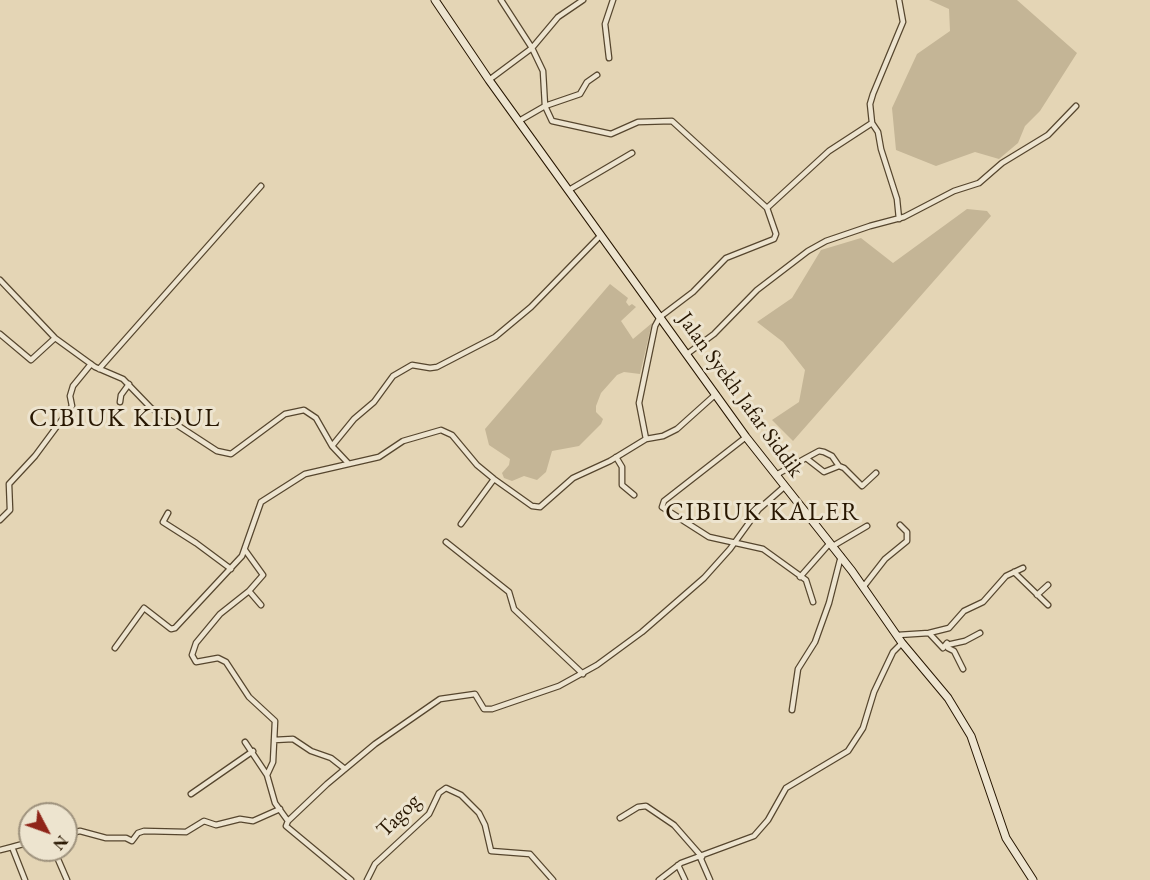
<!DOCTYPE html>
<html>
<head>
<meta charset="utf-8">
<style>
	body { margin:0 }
	#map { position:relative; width:1150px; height:880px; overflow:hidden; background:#e4d5b5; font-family:"EB Garamond",serif }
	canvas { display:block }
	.north { position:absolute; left:18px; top:802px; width:60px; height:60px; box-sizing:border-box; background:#ede4cf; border:2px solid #9e927d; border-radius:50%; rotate:131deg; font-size:16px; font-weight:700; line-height:24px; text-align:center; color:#271601 }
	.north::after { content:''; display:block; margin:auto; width:21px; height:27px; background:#8f2418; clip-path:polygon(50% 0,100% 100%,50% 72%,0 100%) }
</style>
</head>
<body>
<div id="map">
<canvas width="1150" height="880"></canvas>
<div class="north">N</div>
</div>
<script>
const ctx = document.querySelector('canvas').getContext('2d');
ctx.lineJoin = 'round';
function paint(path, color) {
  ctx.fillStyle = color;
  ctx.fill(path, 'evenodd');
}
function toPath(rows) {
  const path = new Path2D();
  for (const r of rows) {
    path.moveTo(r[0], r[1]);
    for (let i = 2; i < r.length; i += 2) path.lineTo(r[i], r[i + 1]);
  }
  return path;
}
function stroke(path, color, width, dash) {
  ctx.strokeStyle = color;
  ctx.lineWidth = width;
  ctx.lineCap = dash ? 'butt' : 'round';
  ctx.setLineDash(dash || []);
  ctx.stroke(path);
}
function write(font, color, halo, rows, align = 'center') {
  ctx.font = font + ' "EB Garamond",serif';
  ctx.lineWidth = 6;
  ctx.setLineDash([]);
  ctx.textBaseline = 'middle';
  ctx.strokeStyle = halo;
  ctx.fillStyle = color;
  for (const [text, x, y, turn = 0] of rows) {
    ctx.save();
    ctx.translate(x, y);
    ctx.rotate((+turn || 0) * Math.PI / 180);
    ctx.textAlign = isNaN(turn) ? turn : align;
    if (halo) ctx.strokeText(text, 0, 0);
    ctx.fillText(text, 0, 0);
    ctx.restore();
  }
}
const green = toPath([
	[929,0,1017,0,1077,53,1040,111,1025,126,1018,143,999,159,975,152,936,166,896,150,892,108,917,54,950,31,949,9],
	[967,209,987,211,991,216,793,441,772,420,799,402,805,370,783,342,757,322,792,298,821,250,861,238,893,263],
	[610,284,628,298,626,302,629,306,632,304,636,307,621,321,633,339,652,323,640,374,624,372,617,375,601,393,596,406,596,412,603,419,601,424,579,446,552,451,546,472,537,480,524,476,512,481,504,478,502,473,509,465,510,459,489,445,485,429]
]);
const minor = toPath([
	[501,0,532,48,543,71,545,106,519,121],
	[609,58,605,24,613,0],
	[597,75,587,82,580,94,545,106,552,121,611,134,638,122,672,121,767,208],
	[489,80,532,48,558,17,583,0],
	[872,123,870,104,873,94,903,22,899,0],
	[569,190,632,153],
	[0,280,55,338,95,367,123,379,151,408,217,451,231,454,285,414,304,410,316,418,332,446,348,463],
	[0,334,31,360,55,338],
	[687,354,714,334,757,290,808,251,826,241,870,226,904,217,954,191,979,183,1002,163,1048,135,1076,106],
	[99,369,261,186],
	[120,402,121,395,129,384],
	[746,437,664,501,662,507,709,537,763,549,806,580,813,602],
	[646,439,639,403,655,326,660,317,693,292,726,258,774,239,776,234,767,208,829,151,872,123,878,132,881,149,897,199,899,219],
	[332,446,354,419,374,402,393,376,412,365,430,368,437,367,495,337,531,307,601,235],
	[616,457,622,467,622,485,634,495],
	[806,458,819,451,824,452,832,456,839,466],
	[776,475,806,458,824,472,839,466,844,468,862,486,876,473],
	[168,513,163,522,196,543,231,569],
	[0,520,10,510,9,484,35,456,72,406,70,396,73,386,91,364],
	[461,524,494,479],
	[446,542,509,592,514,609,583,674],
	[833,546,867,526],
	[245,550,263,575,249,591,261,605],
	[1014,572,1048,605],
	[800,577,830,543],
	[864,586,885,559,907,541,907,532,900,525],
	[249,591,220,614,196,643,192,655,196,662,218,658,226,662,249,697,275,721,273,762,267,775],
	[1037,595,1048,585],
	[929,633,949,628,964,611,983,602,1006,576,1023,568],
	[898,635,929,633,943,648,947,643,948,648,954,651,963,669],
	[947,645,965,641,980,633],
	[115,648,144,608,171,629,175,628,242,556,261,502,305,474,379,457,403,441,441,430,452,435,477,465,494,479,532,506,540,507,573,478,610,461,646,439,663,436,677,429,716,394],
	[792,710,798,669,815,642,829,603,841,556],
	[274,740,293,739,311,751,331,758,345,769],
	[245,742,267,775,275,803,288,821,286,826,351,880],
	[191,794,253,751],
	[620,818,638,807,646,806,674,825,702,857],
	[288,821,327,784,375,744,440,699,475,694,484,709,492,709,559,686,597,665,642,632,704,578,730,549,759,509,784,487],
	[66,834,80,831,106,838,126,838,132,841,138,833,144,831,186,832,204,821,216,825,240,819,253,821,280,809],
	[12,847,23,844,30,839],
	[0,850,12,847,25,880],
	[54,850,67,880],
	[700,857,710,880],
	[678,865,685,880],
	[367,880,375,864,429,814,439,793,446,788,461,795,479,813,485,825,491,851,530,854,553,880],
	[659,880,681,863,754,836,768,820,786,788,848,751,863,728,874,692,893,652,902,643]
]);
const secondary = toPath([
	[435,0,489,80,746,437,852,571,902,643,948,698,971,736,1006,838,1033,880]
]);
const streetNames = [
	["Jalan Syekh Jafar Siddik",740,395,54],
	["Tagog",399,816,-45]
];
const quarterNames = [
	["CIBIUK KIDUL",125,419],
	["CIBIUK KALER",763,513]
];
paint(green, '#c4b596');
stroke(minor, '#56462e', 7);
stroke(secondary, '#271601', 9);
stroke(minor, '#ede4cf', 4.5);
stroke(secondary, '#ede4cf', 7);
write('22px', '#271601', '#ede4cf', streetNames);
ctx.letterSpacing = '1.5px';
write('26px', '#271601', '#ede4cf', quarterNames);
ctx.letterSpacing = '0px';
</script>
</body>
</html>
